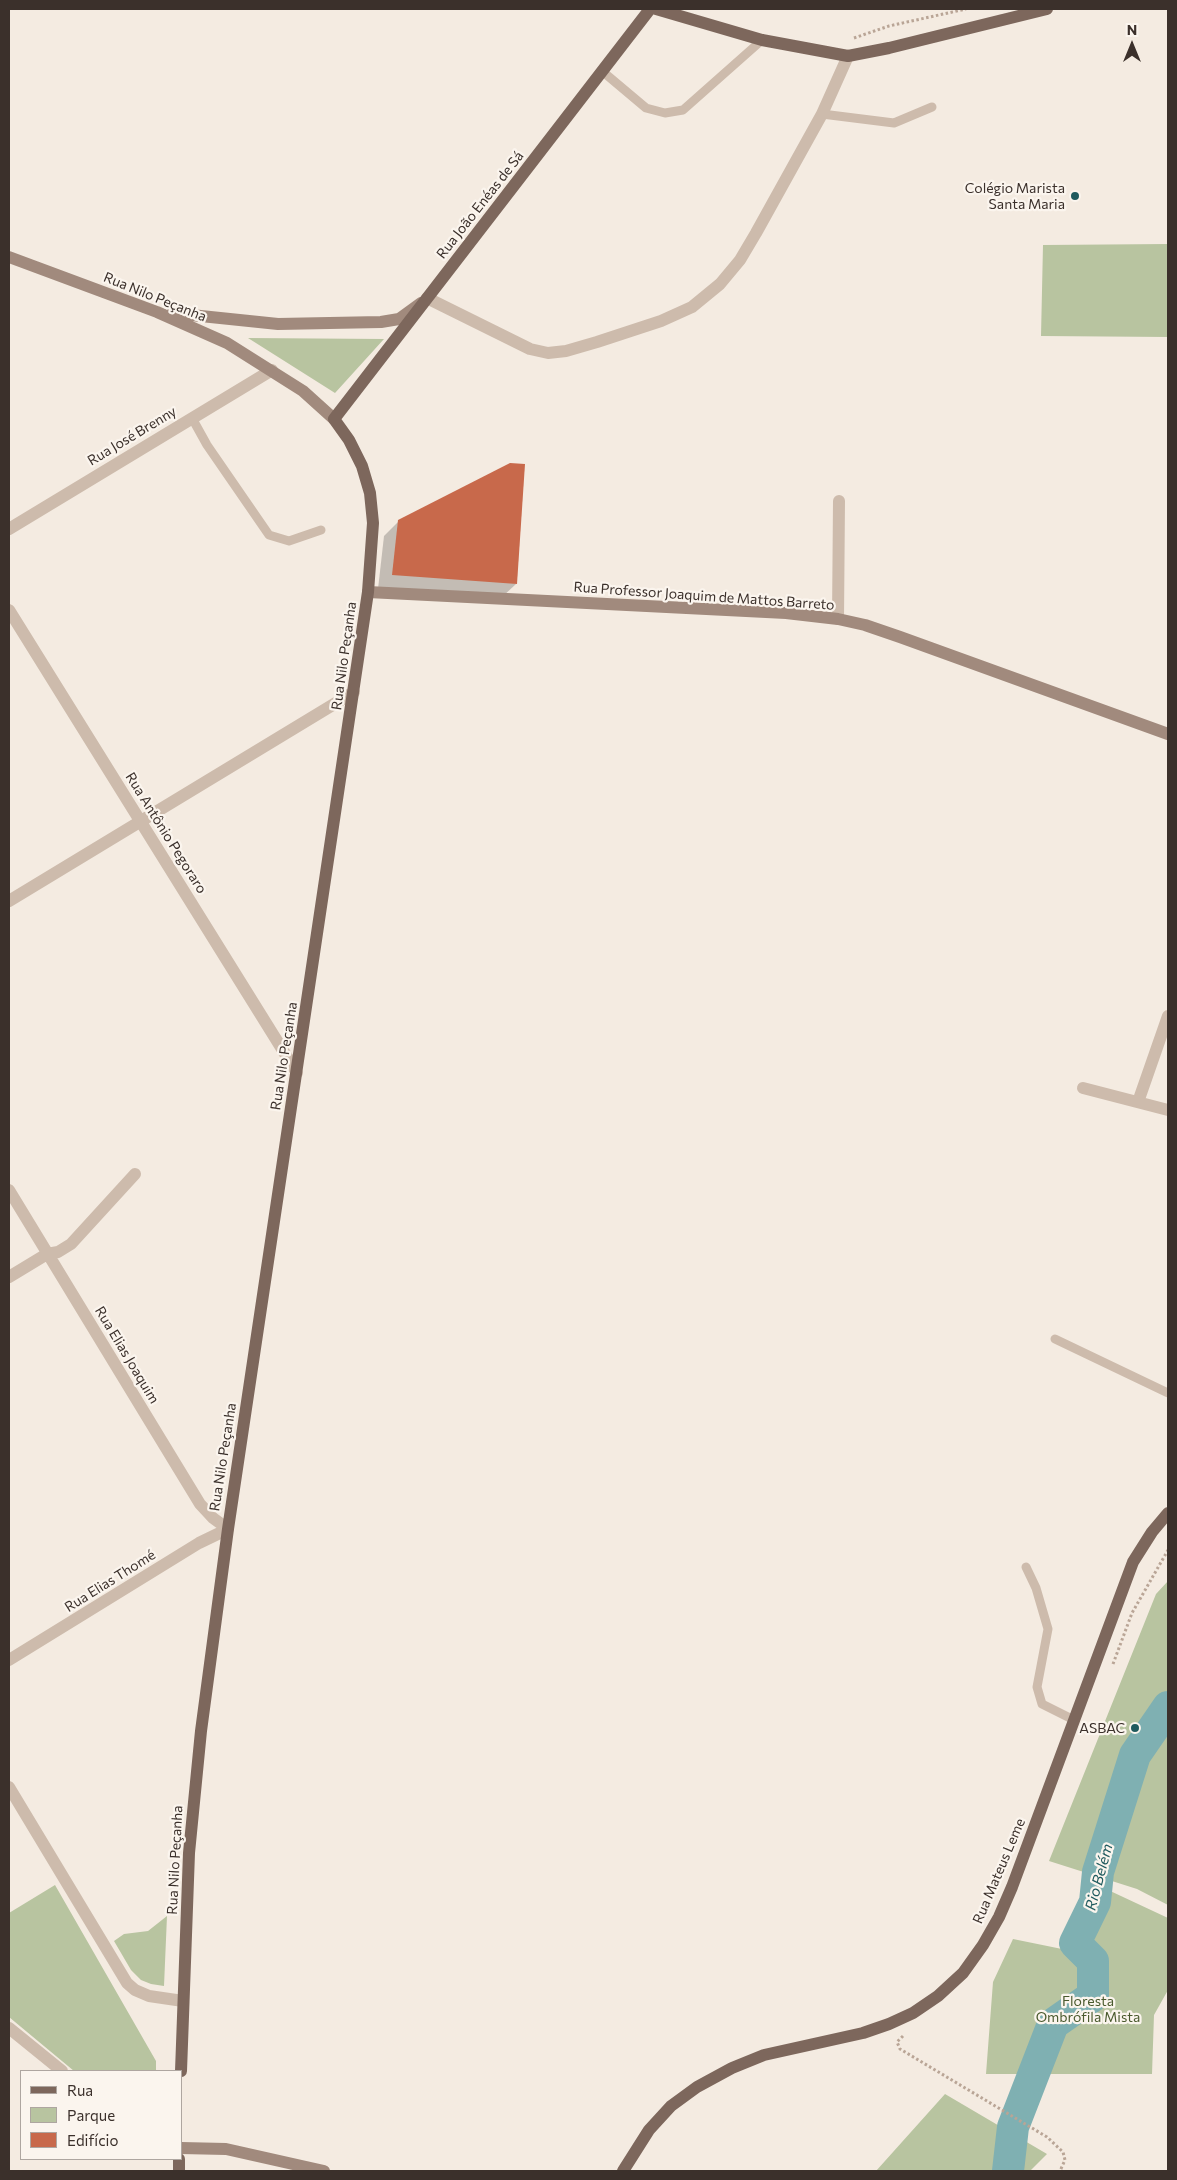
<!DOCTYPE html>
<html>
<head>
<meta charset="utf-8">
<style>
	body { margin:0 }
	#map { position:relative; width:1177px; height:2180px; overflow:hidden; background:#f4ebe1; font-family:Commissioner,sans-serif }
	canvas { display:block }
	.frame { position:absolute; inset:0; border:10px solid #3b302b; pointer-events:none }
	.legend { position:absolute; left:20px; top:2070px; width:162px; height:90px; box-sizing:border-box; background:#fbf5ee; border:1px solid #aea6a0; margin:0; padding:6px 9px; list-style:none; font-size:15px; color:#3b302b }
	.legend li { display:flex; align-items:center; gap:10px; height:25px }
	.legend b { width:25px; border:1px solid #aea6a0 }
	.north { position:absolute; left:1107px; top:20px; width:50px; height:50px; -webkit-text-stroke:4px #fbf5ee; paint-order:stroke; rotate:0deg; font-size:14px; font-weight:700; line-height:20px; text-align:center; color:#3b302b }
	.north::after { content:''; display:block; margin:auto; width:18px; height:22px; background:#3b302b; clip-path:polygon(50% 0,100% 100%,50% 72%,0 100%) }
</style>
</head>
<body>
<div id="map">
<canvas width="1177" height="2180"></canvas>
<div class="frame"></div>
<ul class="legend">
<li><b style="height:6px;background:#7d675c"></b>Rua</li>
<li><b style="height:14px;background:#b8c4a0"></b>Parque</li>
<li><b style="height:14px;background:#c8694b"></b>Edifício</li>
</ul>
<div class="north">N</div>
</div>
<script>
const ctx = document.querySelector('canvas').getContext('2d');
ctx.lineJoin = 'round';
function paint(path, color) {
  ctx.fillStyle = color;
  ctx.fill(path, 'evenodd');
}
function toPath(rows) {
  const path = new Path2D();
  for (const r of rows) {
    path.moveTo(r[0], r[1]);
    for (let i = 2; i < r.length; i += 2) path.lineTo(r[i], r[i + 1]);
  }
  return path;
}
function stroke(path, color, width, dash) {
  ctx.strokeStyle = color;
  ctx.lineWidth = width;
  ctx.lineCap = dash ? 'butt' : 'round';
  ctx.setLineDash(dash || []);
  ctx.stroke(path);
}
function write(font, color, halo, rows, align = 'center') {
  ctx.font = font + ' Commissioner,sans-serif';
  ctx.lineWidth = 4.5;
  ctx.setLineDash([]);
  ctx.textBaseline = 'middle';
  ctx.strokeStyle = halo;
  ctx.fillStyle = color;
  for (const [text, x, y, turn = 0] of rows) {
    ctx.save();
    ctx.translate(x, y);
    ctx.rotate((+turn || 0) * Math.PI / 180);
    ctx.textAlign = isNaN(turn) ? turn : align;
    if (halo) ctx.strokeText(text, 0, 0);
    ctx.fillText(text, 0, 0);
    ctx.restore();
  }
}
const green = toPath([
	[1168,244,1168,337,1041,336,1043,245],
	[248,338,384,339,335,393],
	[1168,1581,1168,1905,1137,1889,1049,1861,1156,1594],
	[1091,1882,1168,1918,1168,1990,1154,2015,1152,2074,986,2074,993,1982,1013,1939,1062,1949],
	[55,1885,156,2061,156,2071,74,2071,9,2017,9,1913],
	[167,1916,164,1986,151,1984,141,1980,131,1970,114,1941,124,1934,148,1931],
	[945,2094,1047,2154,1030,2171,876,2171]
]);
const shadow = toPath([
	[399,521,516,584,501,598,378,589,384,536]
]);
const river = toPath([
	[1008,2171,1013,2127,1053,2024,1093,1996,1093,1961,1075,1943,1095,1902,1098,1872,1135,1755,1168,1707]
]);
const building = toPath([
	[510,463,525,464,517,584,392,575,398,520]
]);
const path = toPath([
	[854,38,889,26,966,9],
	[1113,1664,1132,1613,1168,1550],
	[903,2036,897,2042,900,2049,1047,2137,1063,2152,1065,2160,1060,2171]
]);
const lane = toPath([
	[602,71,646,108,665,113,683,110,762,40],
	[822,114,894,123,932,107],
	[192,418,207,445,269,535,289,541,321,530],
	[1055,1339,1168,1393],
	[1026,1567,1036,1588,1048,1629,1037,1687,1042,1704,1074,1720]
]);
const street = toPath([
	[427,298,530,349,548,353,566,351,597,342,661,321,692,307,720,284,740,260,756,233,822,114,848,56],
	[9,529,272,370],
	[9,610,297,1073],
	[838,619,839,501],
	[9,901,354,692],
	[1083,1088,1168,1110],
	[1138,1102,1168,1016],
	[9,1190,200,1504,213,1518,228,1529,199,1543,9,1660],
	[9,1277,47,1254,58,1252,71,1244,135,1174],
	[9,1787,127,1983,135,1990,149,1996,183,2001],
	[9,2028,62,2071]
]);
const secondary = toPath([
	[9,257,157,312,227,343,303,391,334,419],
	[172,313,278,324,381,322,399,319,421,303],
	[368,592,786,613,838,619,865,625,900,637,1168,734],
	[181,2148,226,2149,324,2171]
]);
const primary = toPath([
	[656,9,762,40,848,56,889,48,1047,9],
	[181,2071,189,1853,201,1731,228,1529,368,592,373,523,370,493,362,466,349,440,334,419,650,9],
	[179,2171,179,2159],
	[623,2171,649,2130,671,2106,697,2087,732,2068,764,2055,863,2033,889,2024,913,2013,938,1996,963,1973,983,1945,999,1917,1012,1887,1133,1562,1152,1532,1168,1513]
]);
const markers = [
	[1075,196,5,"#1f5a5e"],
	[1135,1728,5,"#1f5a5e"]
];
const poiNames = [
	["Colégio Marista",1065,188],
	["Santa Maria",1065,204],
	["ASBAC",1125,1728]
];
const streetNames = [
	["Rua João Enéas de Sá",480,205,-52],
	["Rua Nilo Peçanha",155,297,22],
	["Rua José Brenny",132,436,-31],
	["Rua Professor Joaquim de Mattos Barreto",704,596,4],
	["Rua Nilo Peçanha",344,656,-82],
	["Rua Antônio Pegoraro",166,833,58],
	["Rua Nilo Peçanha",284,1056,-81],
	["Rua Elias Joaquim",127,1355,59],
	["Rua Nilo Peçanha",223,1457,-81],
	["Rua Elias Thomé",110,1581,-32],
	["Rua Nilo Peçanha",175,1860,-87],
	["Rua Mateus Leme",999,1871,-67]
];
const parkNames = [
	["Floresta",1088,2001],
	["Ombrófila Mista",1088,2017]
];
const waterNames = [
	["Rio Belém",1099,1877,-75]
];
paint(green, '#b8c4a0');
paint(shadow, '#0003');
stroke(river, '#7fb0b2', 32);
paint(building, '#c8694b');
stroke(path, '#b9a596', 3, [2.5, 2.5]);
stroke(lane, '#cdbbac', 9);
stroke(street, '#cdbbac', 12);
stroke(secondary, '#a18a7d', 12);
stroke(primary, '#7d675c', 12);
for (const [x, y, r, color] of markers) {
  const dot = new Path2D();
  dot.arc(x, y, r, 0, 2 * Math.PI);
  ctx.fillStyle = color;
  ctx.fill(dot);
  stroke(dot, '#fbf5ee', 2);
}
write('14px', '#3b302b', '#fbf5ee', poiNames, 'right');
write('14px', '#3b302b', '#fbf5ee', streetNames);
write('14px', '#4a5a2e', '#fbf5ee', parkNames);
write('italic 15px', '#1f5a5e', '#fbf5ee', waterNames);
</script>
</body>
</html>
